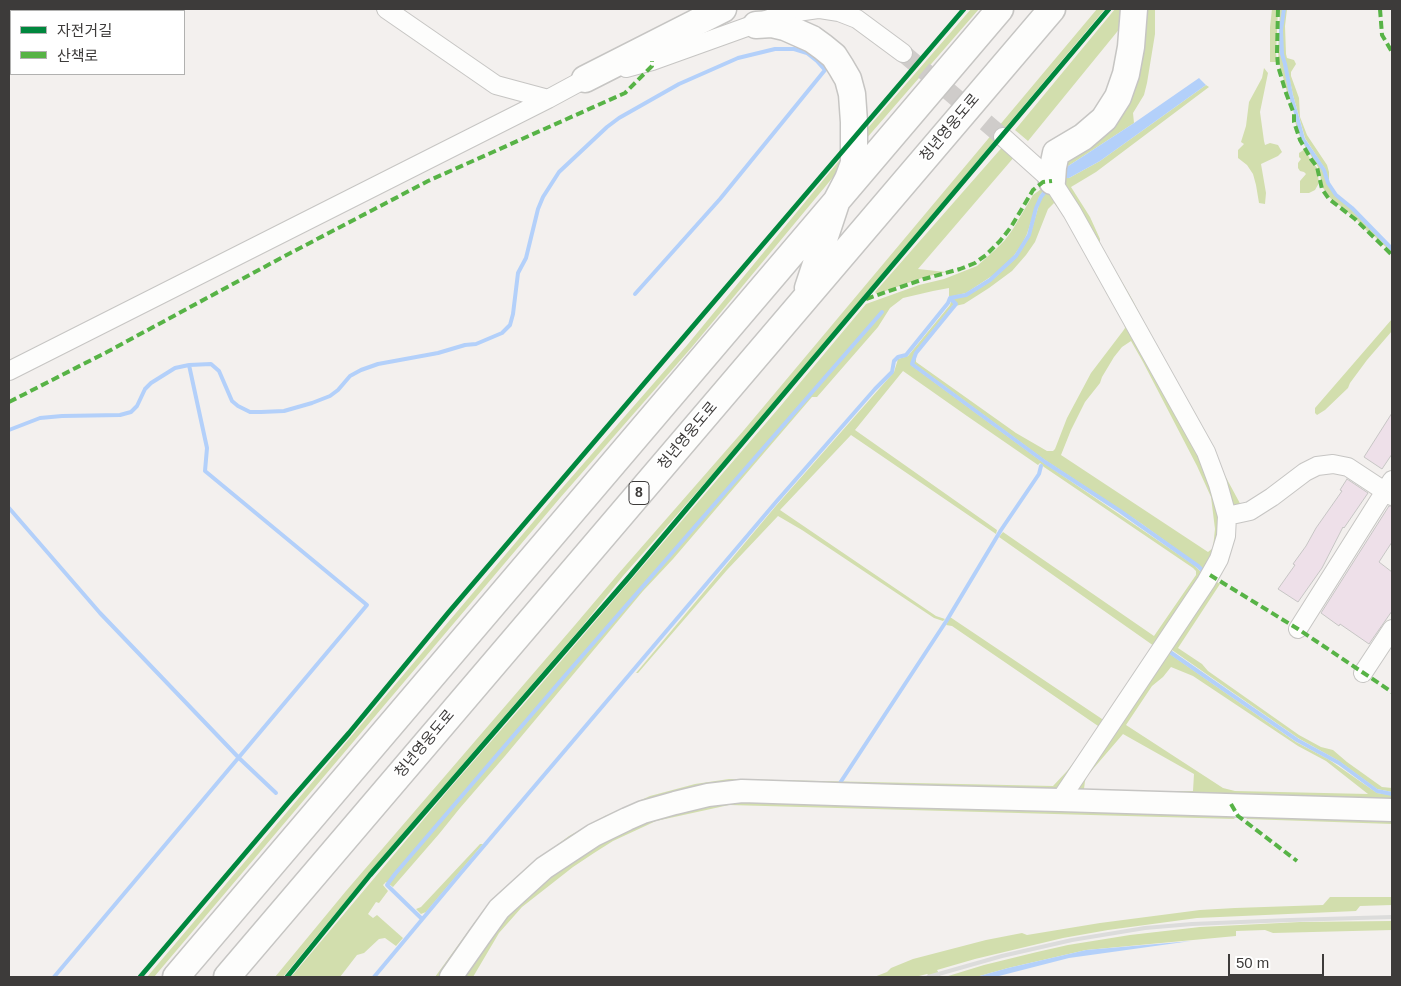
<!DOCTYPE html>
<html>
<head>
<meta charset="utf-8">
<style>
	body { margin:0 }
	#map { position:relative; width:1401px; height:986px; overflow:hidden; background:#f3f0ee; font-family:Helvetica,"Noto Sans KR",sans-serif }
	canvas { display:block }
	.frame { position:absolute; inset:0; border:10px solid #3d3b3a; pointer-events:none }
	.legend { position:absolute; left:10px; top:10px; width:175px; height:65px; box-sizing:border-box; background:#fff; border:1px solid #b1b1b0; margin:0; padding:6px 9px; list-style:none; font-size:15px; color:#3d3b3a }
	.legend li { display:flex; align-items:center; gap:10px; height:25px }
	.legend b { width:25px; border:1px solid #b1b1b0 }
	.scale { position:absolute; left:1228px; top:954px; width:96px; height:22px; box-sizing:border-box; border:2px solid #3d3b3a; border-top:0; padding-left:6px; font-size:15px; line-height:18px; white-space:nowrap; color:#3d3b3a; -webkit-text-stroke:4px #fff; paint-order:stroke }
</style>
</head>
<body>
<div id="map">
<canvas width="1401" height="986"></canvas>
<div class="frame"></div>
<ul class="legend">
<li><b style="height:6px;background:#00873e"></b>자전거길</li>
<li><b style="height:6px;background:#57b346"></b>산책로</li>
</ul>
<div class="scale">50 m</div>
</div>
<script>
const ctx = document.querySelector('canvas').getContext('2d');
ctx.lineJoin = 'round';
function paint(path, color) {
  ctx.fillStyle = color;
  ctx.fill(path, 'evenodd');
}
function toPath(rows) {
  const path = new Path2D();
  for (const r of rows) {
    path.moveTo(r[0], r[1]);
    for (let i = 2; i < r.length; i += 2) path.lineTo(r[i], r[i + 1]);
  }
  return path;
}
function stroke(path, color, width, dash) {
  ctx.strokeStyle = color;
  ctx.lineWidth = width;
  ctx.lineCap = dash ? 'butt' : 'round';
  ctx.setLineDash(dash || []);
  ctx.stroke(path);
}
function write(font, color, halo, rows, align = 'center') {
  ctx.font = font + ' Helvetica,"Noto Sans KR",sans-serif';
  ctx.lineWidth = 4;
  ctx.setLineDash([]);
  ctx.textBaseline = 'middle';
  ctx.strokeStyle = halo;
  ctx.fillStyle = color;
  for (const [text, x, y, turn = 0] of rows) {
    ctx.save();
    ctx.translate(x, y);
    ctx.rotate((+turn || 0) * Math.PI / 180);
    ctx.textAlign = isNaN(turn) ? turn : align;
    if (halo) ctx.strokeText(text, 0, 0);
    ctx.fillText(text, 0, 0);
    ctx.restore();
  }
}
const green = toPath([
	[971,9,979,9,859,147,860,137],
	[1097,9,1105,9,748,434,623,576,580,629,378,862,283,977,275,977,346,891,575,625,619,573,744,430],
	[1115,9,1129,9,1121,27,1028,141,1015,130],
	[1140,9,1155,9,1155,34,1147,83,1144,95,1133,113,1134,123,1059,172,1064,178,1069,178,1100,161,1206,85,1209,87,1096,172,1071,187,1090,217,1100,239,1100,244,1132,299,1184,400,1199,420,1215,457,1243,509,1258,500,1271,495,1249,510,1238,512,1234,510,1214,461,1203,436,1173,386,1057,176,1056,172,1059,161,1061,157,1100,130,1111,118,1124,96,1130,79,1138,35],
	[1272,9,1278,9,1276,53,1277,62,1270,62,1270,27],
	[1280,9,1283,9,1280,30,1281,54,1284,64,1290,95,1303,139,1323,170,1327,184,1335,195,1351,208,1371,228,1392,251,1392,253,1374,236,1367,231,1356,219,1330,198,1323,188,1318,167,1301,140,1295,122,1295,114,1287,92,1280,66,1278,53],
	[1285,9,1287,9,1285,26,1286,54,1287,58,1294,60,1296,64,1291,72,1291,76,1299,98,1300,117,1307,135,1327,165,1329,172,1329,182,1325,169,1305,138,1293,95,1286,63,1283,54,1282,30],
	[1264,68,1268,73,1260,112,1264,141,1265,145,1270,143,1278,145,1282,152,1278,156,1261,164,1266,193,1265,204,1259,203,1256,185,1253,174,1247,165,1238,158,1238,150,1244,144,1241,142,1246,126,1249,102,1262,78],
	[1005,144,1015,156,918,269,946,272,925,277,877,294,875,292],
	[1305,149,1310,159,1317,168,1319,183,1315,190,1309,193,1300,193,1300,181,1306,174,1304,172,1300,171,1298,168,1298,163,1301,159,1299,157,1299,153],
	[848,150,844,164,692,347,560,498,154,977,147,977,556,495,688,344],
	[1048,184,1039,197,1027,234,1022,244,1013,257,995,274,966,293,949,297,949,288,933,291,903,298,890,308,878,327,817,397,812,397,673,559,643,591,505,756,460,808,439,834,393,887,386,882,383,885,388,891,379,903,376,902,368,914,373,918,377,915,403,938,396,946,385,938,379,939,364,953,357,955,340,977,291,977,450,788,530,697,778,409,866,304,919,285,944,279,977,266,995,250,1005,240,1013,229,1033,195],
	[1051,185,1207,469,1222,531,1205,572,1201,567,1142,524,1042,458,913,363,916,353,916,362,1016,433,1047,451,1053,451,1055,449,1067,418,1091,373,1123,331,1125,328,1124,322,1063,214,1054,203,1048,209,1035,242,1026,255,1012,271,989,288,964,304,955,306,957,304,952,299,967,296,991,281,1017,257,1030,236,1040,201],
	[1131,341,1143,362,1197,466,1211,497,1215,529,1213,548,1208,552,1061,455,1071,430,1085,402,1100,383,1102,377,1114,357,1122,347],
	[951,301,954,304,915,352,911,365,1041,461,1194,565,1201,572,1201,574,1159,637,1161,644,1089,750,1068,778,1051,792,974,792,739,785,702,789,647,803,602,824,572,842,530,871,503,896,493,908,477,928,444,977,435,977,485,908,501,891,530,865,569,836,605,816,650,796,695,784,729,779,1053,786,1067,771,1101,728,952,626,946,625,950,617,1105,721,1154,649,1154,646,999,537,1003,532,1154,636,1196,575,1196,571,1193,568,1044,467,1040,463,1038,465,967,416,903,371,855,430,997,530,996,534,851,435,780,510,936,616,945,619,943,621,934,618,802,530,778,516,727,570,638,673,636,673,775,507,894,372,898,359,908,356,950,305],
	[1392,319,1392,331,1367,360,1350,383,1348,388,1325,410,1317,415,1315,413,1315,408],
	[1213,582,1217,582,1220,584,1178,648,1202,664,1208,671,1299,735,1321,747,1333,750,1347,762,1382,787,1392,788,1392,792,1377,789,1339,761,1298,738,1172,650,1170,644],
	[1167,652,1296,742,1328,759,1377,793,1392,795,1392,803,1077,791,1077,786],
	[1171,667,1193,676,1298,746,1326,761,1368,794,1235,791,1223,788,1126,725,1152,686,1163,677],
	[1123,734,1194,774,1193,791,1087,791,1084,789,1085,781,1087,776],
	[722,801,1228,812,1235,819,729,805,656,821,613,841,594,853,573,867,522,907,499,933,473,977,461,977,498,923,556,871,590,849,640,823],
	[1242,813,1392,816,1392,824,1247,819],
	[480,844,483,844,426,912,421,914,416,909,421,907],
	[1330,897,1392,897,1392,905,1360,906,1356,911,1197,918,1108,930,1063,938,975,959,937,970,941,977,938,977,936,974,934,975,935,977,931,977,927,974,915,977,874,977,887,972,891,968,913,959,986,940,1022,933,1027,935,1100,923,1200,910,1235,908,1323,905],
	[1392,921,1392,930,1273,933,1265,930,1236,931,1236,936,1086,950,1008,968,976,977,945,977,984,965,1037,952,1068,945,1130,935,1200,927,1300,922]
]);
const water = toPath([
	[1199,78,1206,85,1100,161,1069,178,1064,178,1059,172,1134,123],
	[1191,941,1069,958,995,977,976,977,1008,968,1086,950]
]);
const stream = toPath([
	[1284,9,1281,30,1282,54,1285,64,1291,95,1303,139,1324,170,1328,183,1336,195,1352,208,1392,249],
	[950,298,956,304,916,353,912,364,1045,462,1120,511,1198,566,1202,570,1203,574],
	[9,430,40,418,62,416,120,415,131,412,137,406,145,389,151,383,175,368,189,365,211,364,219,371,232,401,238,406,250,412,261,412,284,411,312,403,330,396,338,390,350,376,361,370,378,364,438,353,465,345,476,344,502,333,510,325,513,314,518,273,526,258,538,209,543,197,559,172,607,127,619,118,679,84,738,58,775,49,794,49,807,53,817,61,825,70,720,199,635,294],
	[9,508,100,613,239,758,276,793],
	[1170,652,1297,740,1339,763,1377,791,1392,794],
	[840,783,947,620,1001,530,1039,474,1041,466],
	[422,919,387,885,395,874,563,678,882,312],
	[54,977,367,605,205,471,207,448,189,365],
	[374,977,460,874,776,502,875,389,892,372,894,361,898,357,906,355,948,303,950,298,966,295,990,280,1016,256,1029,235,1036,208,1041,197,1047,189]
]);
const building = toPath([
	[1392,413,1392,454,1382,469,1364,457,1392,413],
	[1347,479,1368,493,1344,528,1343,527,1322,568,1298,602,1278,589,1295,565,1293,564,1306,546,1316,528,1342,491,1340,490,1347,479],
	[1389,506,1392,506,1392,542,1379,562,1392,572,1392,611,1369,644,1340,624,1339,626,1321,613,1389,506]
]);
const minorTunnel = toPath([
	[903,53,1003,137]
]);
const minor = toPath([
	[386,9,496,85,548,99],
	[820,9,839,12,857,19,903,53],
	[119,11,129,9],
	[9,41,11,40],
	[626,68,652,61,783,14,818,9],
	[1003,137,1052,181,1072,212,1206,452,1218,484,1227,516,1226,536,1219,559,1206,582,1060,800],
	[9,371,548,99,585,79,593,76],
	[1227,516,1250,511,1272,497,1305,472,1317,466,1333,464,1348,467,1392,496],
	[1298,629,1392,480],
	[1363,673,1392,629]
]);
const major = toPath([
	[451,977,479,937,499,909,544,868,594,835,627,819,643,812,675,803,708,795,742,791,897,796,1060,800,1392,810]
]);
const highway = toPath([
	[756,25,772,24,785,27,812,39,823,47,834,56,841,67,848,79,852,94,854,122,854,163,848,179,837,200,808,288],
	[585,79,723,9],
	[1052,181,1053,167,1056,153,1083,137,1104,119,1118,97,1126,74,1131,47,1134,9],
	[176,977,1000,9],
	[227,977,1052,9]
]);
const rail = toPath([
	[928,977,1002,956,1072,940,1145,928,1192,924,1290,920,1392,917]
]);
const quiet = toPath([
	[1278,9,1277,53,1278,66,1286,93,1294,114,1294,122,1300,140,1311,159,1317,167,1322,189,1329,199,1355,219,1392,255],
	[1380,9,1382,35,1392,52],
	[866,299,924,279,960,269,975,263,986,255,1000,241,1011,227,1033,190,1043,182,1052,181],
	[9,402,107,352,281,258,428,181,625,93,652,66,652,61],
	[1210,575,1298,629,1392,692],
	[1231,804,1238,816,1297,861]
]);
const cycleway = toPath([
	[140,977,287,804,349,733,448,613,964,9],
	[287,977,370,875,629,577,1109,9]
]);
const shields = [
	[639,493,20]
];
const shieldNames = [
	["8",639,493]
];
const streetNames = [
	["청년영웅도로",950,128,-50],
	["청년영웅도로",688,436,-50],
	["청년영웅도로",425,744,-50]
];
paint(green, '#d2dead');
paint(water, '#b3d0fa');
stroke(stream, '#b3d0fa', 4);
paint(building, '#eee0e9');
stroke(building, '#c6c5c4', 1);
stroke(minorTunnel, '#cfccca', 18, [18, 9]);
stroke(minor, '#c6c5c3', 20);
stroke(major, '#c6c5c3', 25);
stroke(highway, '#c6c5c3', 29);
stroke(minor, '#fdfdfc', 18);
stroke(major, '#fdfdfc', 22);
stroke(highway, '#fdfdfc', 26);
stroke(rail, '#dcdcdb', 4);
stroke(quiet, '#57b346', 4, [8, 4]);
stroke(cycleway, '#00873e', 5);
for (const [x, y, w] of shields) {
  const box = new Path2D();
  box.roundRect(x - w / 2, y - 11.5, w, 23, 4);
  ctx.fillStyle = '#fff';
  ctx.fill(box);
  stroke(box, '#3d3b3a', 1);
}
write('bold 14px', '#3d3b3a', null, shieldNames);
write('15px', '#3d3b3a', '#fff', streetNames);
</script>
</body>
</html>
